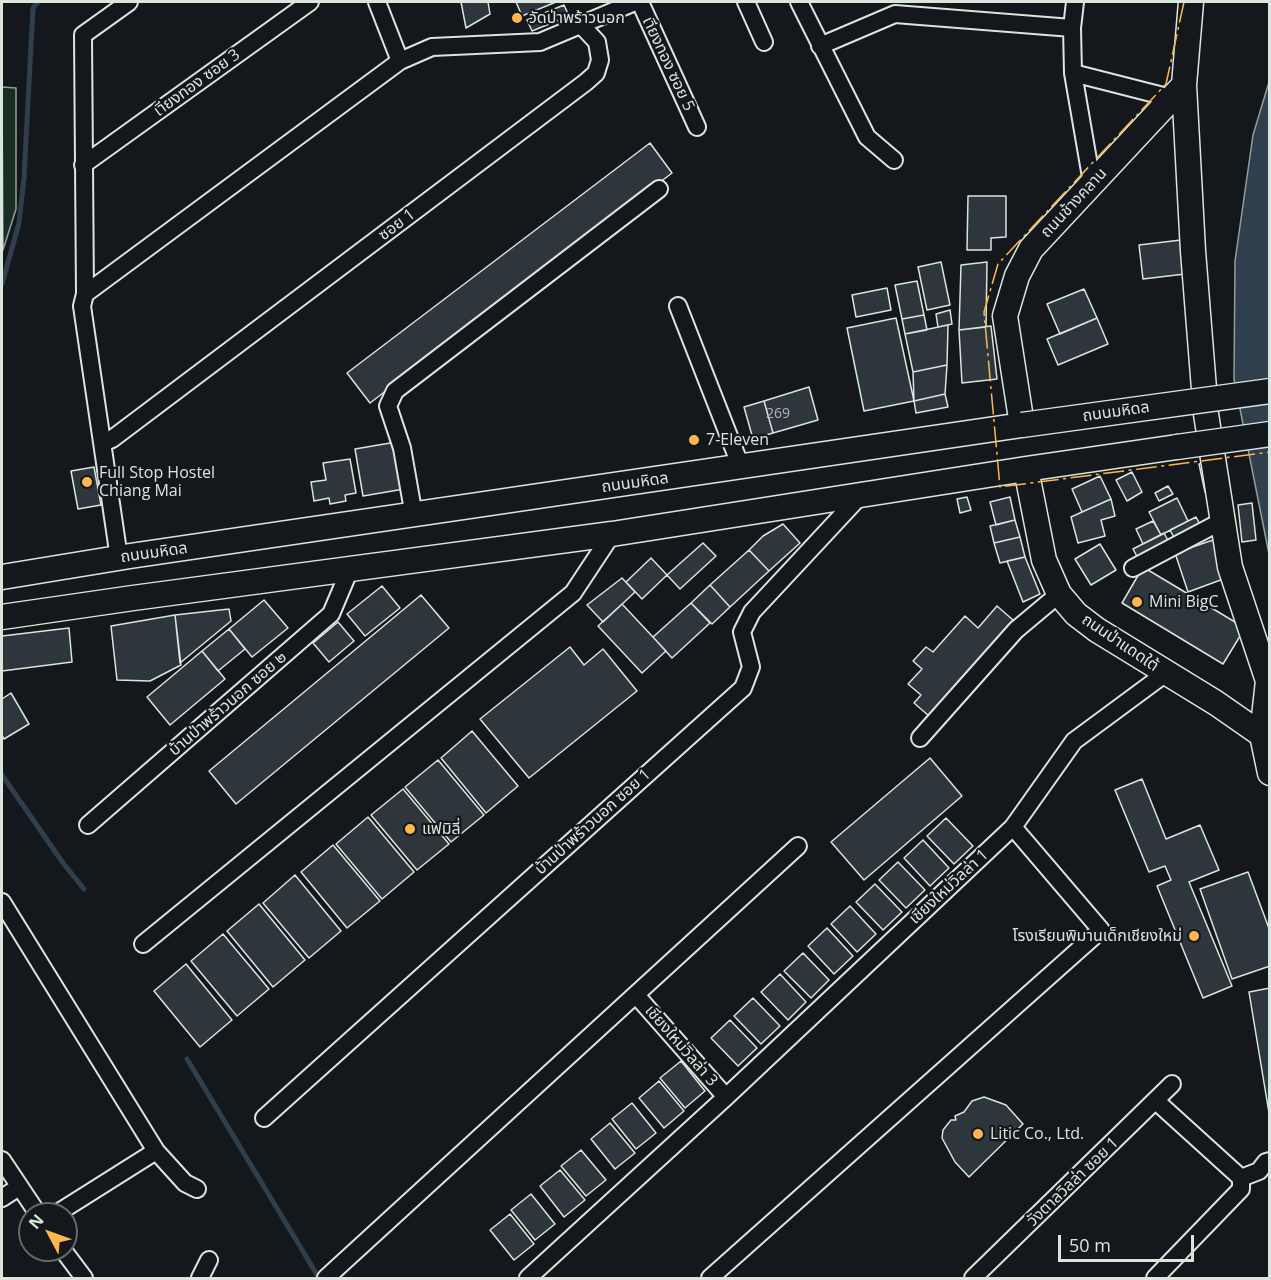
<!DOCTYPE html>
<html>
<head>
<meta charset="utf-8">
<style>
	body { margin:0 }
	#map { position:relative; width:1271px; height:1280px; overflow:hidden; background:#14181c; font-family:"Open Sans",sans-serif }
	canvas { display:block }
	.frame { position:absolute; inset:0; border:3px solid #d8e6dc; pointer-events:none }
	.north { position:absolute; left:18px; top:1202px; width:60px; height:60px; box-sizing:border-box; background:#14181c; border:2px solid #626a69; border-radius:50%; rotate:311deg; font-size:16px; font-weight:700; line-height:24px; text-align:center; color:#d8e6dc }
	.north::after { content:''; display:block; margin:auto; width:21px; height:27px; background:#ffb74d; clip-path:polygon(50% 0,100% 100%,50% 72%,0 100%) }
	.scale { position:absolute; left:1058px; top:1235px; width:136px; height:27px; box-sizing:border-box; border:3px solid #d8e6dc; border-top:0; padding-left:8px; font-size:18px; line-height:21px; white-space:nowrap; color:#d8e6dc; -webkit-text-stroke:4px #14181c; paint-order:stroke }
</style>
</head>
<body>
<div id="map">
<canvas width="1271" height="1280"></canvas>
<div class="frame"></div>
<div class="north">N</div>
<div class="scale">50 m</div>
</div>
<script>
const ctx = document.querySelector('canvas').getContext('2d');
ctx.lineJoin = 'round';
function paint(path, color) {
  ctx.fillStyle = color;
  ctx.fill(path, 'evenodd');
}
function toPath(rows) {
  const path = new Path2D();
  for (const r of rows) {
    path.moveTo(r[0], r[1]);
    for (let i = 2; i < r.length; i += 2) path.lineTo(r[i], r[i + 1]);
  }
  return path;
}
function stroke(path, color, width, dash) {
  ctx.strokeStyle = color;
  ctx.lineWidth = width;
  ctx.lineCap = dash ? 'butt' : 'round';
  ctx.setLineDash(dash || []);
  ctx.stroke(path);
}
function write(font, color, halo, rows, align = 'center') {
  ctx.font = font + ' "Open Sans","Noto Sans Thai",sans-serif';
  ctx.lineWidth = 4.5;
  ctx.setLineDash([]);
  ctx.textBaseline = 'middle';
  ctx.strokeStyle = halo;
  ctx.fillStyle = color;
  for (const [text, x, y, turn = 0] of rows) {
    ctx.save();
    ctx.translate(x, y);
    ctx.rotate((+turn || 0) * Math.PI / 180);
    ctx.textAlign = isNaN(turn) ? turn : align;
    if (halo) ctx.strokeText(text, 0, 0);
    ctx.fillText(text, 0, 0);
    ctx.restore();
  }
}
const green = toPath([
	[2,87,16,88,16,209,3,250,2,87]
]);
const water = toPath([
	[1269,82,1269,554,1234,379,1235,261,1253,135,1269,82]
]);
const stream = toPath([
	[2,284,19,223,24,178,33,8,38,2],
	[2,775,63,863,84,889],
	[187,1059,319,1278]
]);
const building = toPath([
	[461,2,488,2,490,14,466,28,461,2],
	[516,2,556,2,522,16,516,2],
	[564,5,569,16,532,31,527,20,564,5],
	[650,143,672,173,370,403,347,373,650,143],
	[968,196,1006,196,1006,237,991,238,991,250,967,250,968,196],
	[1181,240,1185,274,1143,279,1139,245,1181,240],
	[941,262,950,305,927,310,918,267,941,262],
	[987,262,986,327,959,330,961,265,987,262],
	[917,281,924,315,902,319,895,285,917,281],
	[887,288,891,310,856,317,852,295,887,288],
	[1084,289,1097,318,1060,334,1047,304,1084,289],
	[950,310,952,324,938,327,936,314,950,310],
	[924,315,927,330,905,334,902,319,924,315],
	[896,318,914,401,864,411,847,328,896,318],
	[1097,318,1108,344,1058,365,1047,339,1097,318],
	[948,325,947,365,913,372,905,334,948,325],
	[991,326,997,379,962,383,959,330,991,326],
	[947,365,945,394,914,401,913,372,947,365],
	[809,387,818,420,773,433,764,401,809,387],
	[945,394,948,407,916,413,914,401,945,394],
	[764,401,773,433,753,439,744,407,764,401],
	[396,442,404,489,363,496,355,449,396,442],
	[350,459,356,493,345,495,346,501,330,504,329,498,314,501,311,482,326,480,323,463,350,459],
	[1210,462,1216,489,1205,492,1199,464,1210,462],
	[94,467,101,505,78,509,71,471,94,467],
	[1132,472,1142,492,1127,501,1116,480,1132,472],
	[1100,476,1111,499,1082,512,1072,489,1100,476],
	[1168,486,1173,494,1159,501,1155,493,1168,486],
	[967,497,971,510,960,513,957,499,967,497],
	[1010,497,1015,520,996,525,990,502,1010,497],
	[1177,498,1188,521,1161,535,1149,512,1177,498],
	[1111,499,1115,516,1101,520,1105,536,1078,543,1071,517,1111,499],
	[1252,503,1256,540,1242,542,1238,505,1252,503],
	[1196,517,1202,528,1176,541,1170,530,1196,517],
	[1015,520,1020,537,994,543,990,526,1015,520],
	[1153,521,1161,535,1143,544,1136,529,1153,521],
	[783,524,800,543,769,571,749,550,763,536,783,524],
	[1164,533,1171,546,1140,562,1133,549,1164,533],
	[1020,537,1025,557,1000,563,994,543,1020,537],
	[1213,540,1226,578,1188,592,1175,553,1213,540],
	[703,543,716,556,680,589,667,575,703,543],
	[1100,544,1116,570,1091,585,1075,559,1100,544],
	[749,550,769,571,730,607,710,585,749,550],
	[1025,557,1040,594,1023,602,1007,561,1025,557],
	[651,558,667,575,642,599,626,582,651,558],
	[1143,567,1245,628,1223,664,1122,603,1143,567],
	[622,578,635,592,603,622,587,605,622,578],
	[710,585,730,607,712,624,691,603,710,585],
	[382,586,400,608,365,636,347,614,382,586],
	[421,595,449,628,236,804,209,771,421,595],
	[264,600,288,628,252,657,229,629,264,600],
	[691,603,710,623,672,658,653,637,691,603],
	[622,604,666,651,642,673,598,626,622,604],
	[997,606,1013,620,929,716,914,703,921,695,908,684,922,669,913,661,926,647,933,652,965,616,978,628,997,606],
	[229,609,231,621,180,663,175,615,229,609],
	[175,615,181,665,150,681,117,680,111,626,175,615],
	[338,622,354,641,329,662,313,643,338,622],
	[69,628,72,662,2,671,2,636,69,628],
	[229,629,245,649,218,671,202,651,229,629],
	[570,647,584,665,603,649,637,691,529,778,480,719,570,647],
	[202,651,225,679,170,725,147,697,202,651],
	[11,693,29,724,4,739,2,735,2,699,11,693],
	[472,731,518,786,486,813,441,758,472,731],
	[930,758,962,796,864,880,831,842,930,758],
	[438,760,484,815,451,842,405,787,438,760],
	[1142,779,1166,839,1200,825,1219,870,1189,882,1232,986,1203,998,1157,886,1171,880,1165,866,1149,872,1115,790,1142,779],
	[403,789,449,844,417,870,371,815,403,789],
	[368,817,414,872,382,899,336,844,368,817],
	[946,818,973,846,954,864,927,836,946,818],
	[923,840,949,868,930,886,904,858,923,840],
	[333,845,380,901,347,928,301,872,333,845],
	[898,862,925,890,906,908,879,880,898,862],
	[1248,872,1270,931,1270,966,1232,979,1200,889,1248,872],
	[295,875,341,931,309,958,263,903,295,875],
	[875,884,902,912,883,930,856,902,875,884],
	[259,904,305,960,273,987,227,931,259,904],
	[850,906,876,934,857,952,831,924,850,906],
	[827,928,853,956,834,974,808,946,827,928],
	[223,934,269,989,237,1016,191,961,223,934],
	[803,953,829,980,811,998,784,971,803,953],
	[186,964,232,1020,200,1047,154,991,186,964],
	[780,974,806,1002,788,1020,761,992,780,974],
	[1270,988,1270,1119,1249,992,1270,988],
	[753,998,780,1026,761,1044,734,1016,753,998],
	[730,1020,757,1048,738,1066,711,1038,730,1020],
	[681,1061,705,1091,685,1108,660,1078,681,1061],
	[659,1081,684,1111,664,1128,639,1098,659,1081],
	[984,1097,1006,1105,1023,1124,969,1177,955,1162,942,1138,943,1130,951,1120,956,1120,955,1116,964,1112,972,1101,984,1097],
	[632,1103,656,1133,636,1149,612,1119,632,1103],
	[610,1123,635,1153,615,1169,591,1139,610,1123],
	[581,1150,606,1180,586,1196,561,1166,581,1150],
	[560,1170,585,1200,564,1217,540,1186,560,1170],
	[531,1194,555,1224,535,1240,511,1210,531,1194],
	[510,1214,534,1244,514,1260,490,1230,510,1214]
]);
const street = toPath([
	[377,2,400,61],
	[640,2,697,127],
	[746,2,764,42],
	[799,2,867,137,894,160],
	[1075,2,1072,28,1073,73,1092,183],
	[820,46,895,14,1072,28],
	[1073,73,1171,98],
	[83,165,310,2],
	[85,294,400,61,432,47,540,42,635,2],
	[678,306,741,467],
	[103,443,112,439,586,82,596,73,600,60,597,42,580,24],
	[414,516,402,448,388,406,395,391,659,189],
	[119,558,82,306,85,294,83,35,129,2],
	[1133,568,1222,521],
	[920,738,1016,630,1059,594],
	[88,825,331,614,350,569],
	[2,902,156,1151,185,1183,197,1189],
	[143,944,573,593,612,534],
	[636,995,726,1097],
	[264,1118,743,688,751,667,742,632,752,612,861,495],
	[2,1160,38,1214],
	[1241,1178,1259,1171,1266,1162,1270,1161],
	[2,1198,19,1187],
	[56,1214,156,1151],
	[63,1250,84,1278],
	[200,1278,209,1260],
	[326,1278,798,846],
	[528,1278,726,1097,1013,827,1074,741,1166,673],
	[710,1278,1101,930,1013,827],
	[973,1278,1172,1084],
	[1155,1278,1241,1189,1241,1178,1156,1101]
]);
const secondary = toPath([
	[1191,2,1184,85,1193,251,1206,414,1230,567,1268,681,1262,735,1270,773],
	[1026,469,1044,560,1059,594,1076,614,1097,630,1216,703,1262,735],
	[2,577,130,556,1022,425,1005,316,1017,276,1031,249,1184,85],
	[2,617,133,598,612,534,1026,469,1177,447]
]);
const secondaryBridge = toPath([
	[1022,425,1270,391],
	[1177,447,1270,434]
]);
const power = toPath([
	[1184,2,1166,84,998,264,984,312,1000,487,1270,452]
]);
const markers = [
	[517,18,6,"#ffb74d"],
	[694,440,6,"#ffb74d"],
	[87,482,6,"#ffb74d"],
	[1137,602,6,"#ffb74d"],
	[410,829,6,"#ffb74d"],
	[1194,936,6,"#ffb74d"],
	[978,1134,6,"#ffb74d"]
];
const numberNames = [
	["269",778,414]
];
const poiNames = [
	["วัดป่าพร้าวนอก",529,18],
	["7-Eleven",706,440],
	["Full Stop Hostel",99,473],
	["Chiang Mai",99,491],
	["Mini BigC",1149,602],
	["แฟมิลี่",422,829],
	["โรงเรียนพิมานเด็กเชียงใหม่",1182,936,"right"],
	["Litic Co., Ltd.",990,1134]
];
const streetNames = [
	["เาียงทอง ซอย 5",668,64,65],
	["เาียงทอง ซอย 3",197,83,-36],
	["ถนนช้างคลาน",1074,203,-47],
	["ซอย 1",397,225,-37],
	["ถนนมหิดล",1116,412,-8],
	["ถนนมหิดล",635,483,-8],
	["ถนนมหิดล",154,553,-8],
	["ถนนป่าแดดใต้",1120,643,34],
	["บ้านป่าพร้าวนอก ซอย ๒",228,704,-41],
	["บ้านป่าพร้าวนอก ซอย 1",593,822,-42],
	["เชียงใหม่วิลล่า 1",949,887,-43],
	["เชียงใหม่วิลล่า 3",681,1046,49],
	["วังตาลวิลล่า ซอย 1",1073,1182,-44]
];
paint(green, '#1a2d24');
stroke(green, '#939e99', 1.5);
paint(water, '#2f3f4d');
stroke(water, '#939e99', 1.5);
stroke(stream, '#2f3f4d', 5);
paint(building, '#2c363c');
stroke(building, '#d8e6dc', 1.5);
stroke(street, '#d8e6dc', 20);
stroke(secondary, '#d8e6dc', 27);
stroke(street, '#14181c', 16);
stroke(secondary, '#14181c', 24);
stroke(secondaryBridge, '#d8e6dc', 27, []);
stroke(secondaryBridge, '#14181c', 24);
stroke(power, '#ffb74d', 1.5, [21, 4.5, 3, 4.5]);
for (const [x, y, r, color] of markers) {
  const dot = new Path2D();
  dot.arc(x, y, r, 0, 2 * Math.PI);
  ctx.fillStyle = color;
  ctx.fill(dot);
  stroke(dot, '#14181c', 2);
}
write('14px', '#adbab4', null, numberNames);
write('16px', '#d8e6dc', '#14181c', poiNames, 'left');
write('16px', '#d8e6dc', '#14181c', streetNames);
</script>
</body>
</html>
